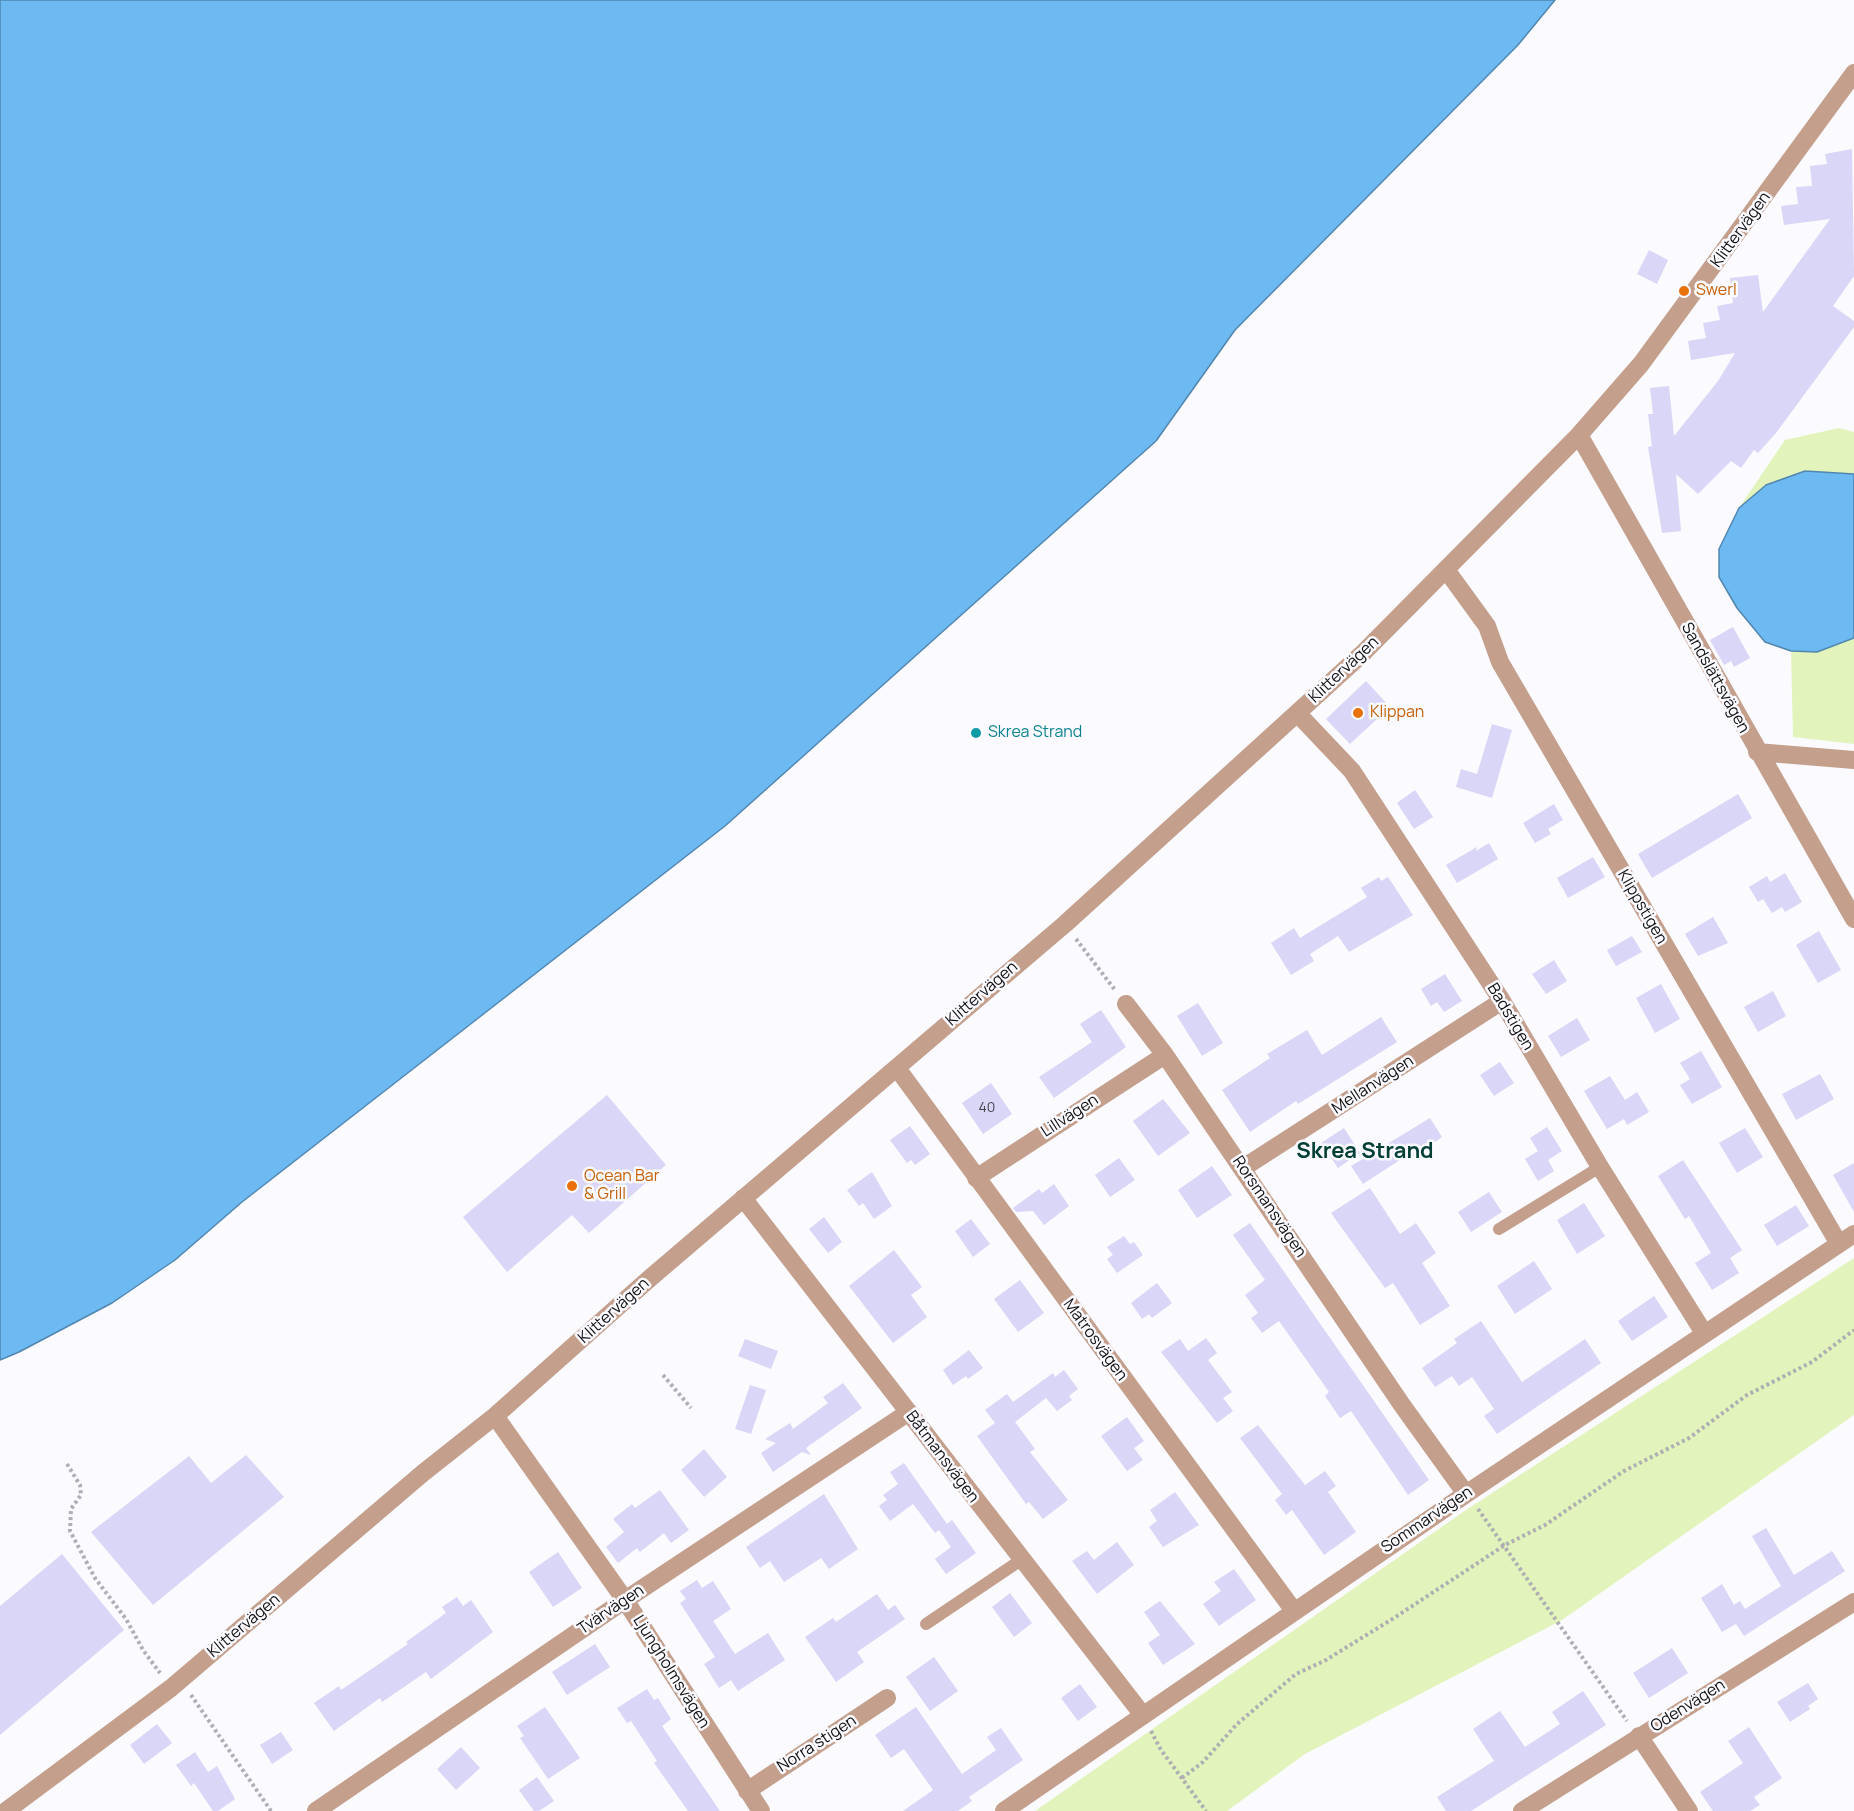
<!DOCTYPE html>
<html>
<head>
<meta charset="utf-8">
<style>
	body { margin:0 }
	canvas { display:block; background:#fafaff }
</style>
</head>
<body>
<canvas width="1854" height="1811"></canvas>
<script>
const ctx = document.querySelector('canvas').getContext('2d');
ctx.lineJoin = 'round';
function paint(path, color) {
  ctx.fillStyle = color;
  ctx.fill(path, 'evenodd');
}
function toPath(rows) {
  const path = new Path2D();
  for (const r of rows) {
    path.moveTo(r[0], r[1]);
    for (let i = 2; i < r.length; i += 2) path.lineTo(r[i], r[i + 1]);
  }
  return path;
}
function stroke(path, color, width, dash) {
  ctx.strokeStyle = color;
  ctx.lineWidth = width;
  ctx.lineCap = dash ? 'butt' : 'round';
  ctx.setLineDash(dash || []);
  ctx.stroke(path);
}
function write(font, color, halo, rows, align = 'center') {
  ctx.font = font + ' Manrope,sans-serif';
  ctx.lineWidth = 5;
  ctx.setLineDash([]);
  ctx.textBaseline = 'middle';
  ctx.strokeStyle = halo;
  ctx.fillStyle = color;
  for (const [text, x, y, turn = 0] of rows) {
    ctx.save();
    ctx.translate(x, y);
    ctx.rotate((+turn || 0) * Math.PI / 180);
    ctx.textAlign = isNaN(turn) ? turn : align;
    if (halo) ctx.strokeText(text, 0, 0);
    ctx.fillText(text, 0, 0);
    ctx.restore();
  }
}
const green = toPath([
	[1839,428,1854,432,1854,474,1805,472,1766,485,1739,508,1785,440],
	[1854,638,1854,744,1793,737,1791,651,1817,652],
	[1854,1258,1854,1415,1562,1620,1305,1754,1227,1811,1035,1811,1466,1510]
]);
const water = toPath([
	[0,0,1555,0,1518,45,1235,330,1156,441,725,826,242,1202,175,1260,112,1303,19,1352,0,1360,0,0],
	[1805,471,1854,474,1854,638,1817,652,1791,651,1765,642,1737,608,1719,577,1719,549,1739,508,1766,485,1805,471]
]);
const building = toPath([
	[1852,149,1854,276,1833,306,1854,321,1854,327,1776,433,1758,453,1754,450,1741,468,1731,461,1698,494,1676,474,1681,531,1662,533,1648,447,1652,446,1648,414,1653,414,1650,388,1669,386,1674,436,1718,381,1735,353,1691,360,1688,341,1706,338,1703,323,1720,320,1717,306,1733,303,1730,278,1758,275,1763,312,1830,219,1784,225,1781,206,1798,204,1796,187,1812,186,1810,166,1827,164,1825,154],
	[1649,250,1668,260,1657,284,1637,274],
	[1733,627,1750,658,1734,667,1731,661,1724,665,1710,640],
	[1366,681,1390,707,1350,744,1326,719],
	[1492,724,1512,730,1492,798,1456,787,1461,769,1477,774],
	[1415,790,1433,817,1414,829,1397,803],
	[1738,794,1752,818,1652,878,1638,854],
	[1554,804,1563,820,1548,829,1551,834,1535,843,1523,823],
	[1489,843,1498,859,1457,883,1446,865,1477,847,1476,851],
	[1593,857,1605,877,1568,898,1557,878],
	[1785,873,1802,902,1785,912,1782,907,1772,913,1763,899,1758,902,1749,887,1767,876,1770,882],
	[1379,877,1381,881,1388,877,1413,915,1349,952,1338,936,1310,954,1314,961,1291,975,1271,943,1294,928,1300,938,1367,897,1361,888],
	[1713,917,1728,943,1698,956,1685,934],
	[1819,931,1841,970,1818,983,1796,945],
	[1632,936,1642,952,1616,966,1607,950],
	[1554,960,1567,981,1546,994,1532,974],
	[1445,974,1462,1001,1444,1012,1437,1002,1431,1006,1421,989],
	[1661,984,1680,1019,1655,1033,1636,998],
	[1773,991,1786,1016,1758,1032,1744,1007],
	[1198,1003,1223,1043,1202,1056,1177,1016],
	[1101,1010,1126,1047,1054,1098,1039,1077,1092,1042,1080,1024],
	[1381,1017,1397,1042,1298,1104,1296,1101,1250,1132,1222,1090,1270,1058,1267,1054,1307,1030,1322,1055],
	[1577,1018,1590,1040,1561,1057,1548,1036],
	[1701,1051,1722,1087,1692,1104,1680,1085,1690,1079,1680,1063],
	[1500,1062,1514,1083,1494,1096,1480,1075],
	[1820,1074,1834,1099,1796,1120,1782,1094],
	[1610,1076,1625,1100,1637,1092,1649,1112,1627,1125,1624,1119,1607,1129,1584,1091],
	[991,1083,1012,1114,983,1134,962,1103],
	[607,1095,666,1165,589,1233,572,1215,507,1272,463,1217],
	[1163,1099,1190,1133,1158,1156,1133,1121],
	[1430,1118,1442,1137,1409,1160,1406,1156,1363,1184,1351,1166],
	[910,1126,930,1154,915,1165,911,1160,907,1163,890,1140],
	[1547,1127,1562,1151,1548,1160,1554,1171,1538,1181,1525,1159,1538,1151,1530,1138],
	[1344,1128,1360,1153,1338,1168,1321,1143],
	[1745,1128,1763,1157,1737,1173,1719,1143],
	[1119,1158,1135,1180,1110,1197,1095,1175],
	[1683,1160,1742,1250,1730,1258,1739,1273,1712,1290,1695,1263,1711,1253,1689,1216,1685,1219,1658,1176],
	[1854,1163,1854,1212,1833,1175],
	[1212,1166,1232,1195,1197,1218,1178,1190],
	[872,1172,892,1206,874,1219,863,1203,859,1206,847,1190],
	[1054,1184,1069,1206,1044,1225,1033,1211,1016,1212,1013,1208,1039,1189,1042,1193],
	[1370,1188,1400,1234,1416,1223,1436,1253,1422,1263,1450,1306,1420,1325,1393,1283,1385,1288,1331,1213],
	[1489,1192,1502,1212,1471,1232,1458,1212],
	[1584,1203,1605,1236,1577,1254,1557,1220],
	[1796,1205,1809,1226,1777,1246,1764,1225],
	[824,1217,842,1242,828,1253,809,1229],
	[971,1219,990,1244,973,1257,955,1231],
	[1250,1223,1429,1480,1408,1495,1351,1411,1340,1418,1325,1396,1329,1392,1279,1321,1262,1333,1251,1318,1258,1313,1245,1295,1265,1280,1233,1235],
	[1124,1236,1130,1244,1134,1242,1143,1255,1117,1273,1107,1259,1113,1255,1107,1247],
	[894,1250,922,1287,911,1295,927,1317,893,1343,849,1286],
	[1534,1261,1552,1289,1515,1314,1497,1286],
	[1020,1280,1044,1313,1018,1332,994,1299],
	[1157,1283,1172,1303,1152,1318,1149,1314,1142,1319,1131,1303],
	[1654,1296,1668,1317,1632,1341,1618,1321],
	[1481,1321,1522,1382,1585,1339,1601,1363,1497,1434,1484,1416,1494,1409,1472,1377,1459,1386,1452,1376,1435,1387,1422,1368,1457,1343,1454,1339],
	[1206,1338,1217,1353,1208,1360,1232,1392,1223,1398,1233,1411,1217,1423,1161,1352,1180,1339,1188,1351],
	[745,1339,778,1351,771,1369,738,1356],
	[969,1350,983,1368,968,1379,966,1376,953,1385,943,1370],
	[1064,1370,1078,1389,1069,1396,1072,1400,1057,1411,1046,1398,1015,1422,1035,1449,1030,1452,1068,1500,1043,1519,1029,1502,1026,1504,977,1436,995,1423,985,1410,1007,1394,1013,1402,1053,1373,1055,1377],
	[843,1383,862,1408,806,1448,811,1455,802,1452,773,1472,761,1453,776,1443,765,1439,790,1423,793,1429,828,1403,823,1397],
	[750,1385,766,1390,751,1434,735,1429],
	[1127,1417,1144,1441,1134,1448,1143,1460,1127,1471,1101,1436],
	[1258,1425,1305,1485,1325,1471,1336,1486,1328,1492,1356,1532,1324,1555,1292,1510,1286,1515,1275,1500,1282,1494,1240,1438],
	[704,1449,727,1477,704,1497,681,1470],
	[246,1455,284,1497,153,1605,91,1532,189,1456,211,1483],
	[904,1463,947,1524,935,1533,913,1504,890,1521,879,1506,887,1500,883,1495,898,1484,890,1472],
	[660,1490,689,1530,671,1543,664,1533,640,1552,637,1548,618,1563,606,1547,624,1532,613,1519,632,1504,635,1508],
	[1175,1492,1199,1525,1163,1547,1149,1527,1157,1521,1150,1510],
	[824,1494,858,1549,829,1569,821,1558,784,1582,770,1561,760,1568,746,1547],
	[952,1520,976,1553,946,1574,935,1559,951,1547,939,1530],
	[1766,1528,1794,1575,1832,1551,1845,1571,1744,1636,1736,1624,1722,1632,1701,1598,1722,1584,1734,1605,1740,1601,1745,1609,1781,1586,1752,1536],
	[1117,1542,1134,1565,1097,1594,1072,1561,1087,1551,1094,1560],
	[558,1552,582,1588,553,1607,529,1572],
	[62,1554,124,1630,0,1735,0,1606],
	[1234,1569,1256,1600,1219,1626,1203,1604,1221,1591,1214,1582],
	[697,1580,702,1588,713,1581,731,1609,713,1621,735,1654,768,1633,785,1660,738,1691,731,1680,719,1688,704,1664,715,1657,680,1603,686,1599,680,1591],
	[1010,1593,1032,1623,1014,1637,992,1607],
	[877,1594,888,1610,895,1605,905,1619,857,1652,864,1662,836,1682,805,1637,833,1618,836,1622],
	[457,1597,463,1606,471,1600,493,1632,431,1679,426,1672,382,1702,380,1698,334,1731,314,1703,339,1686,341,1690,408,1644,406,1642,446,1613,442,1607],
	[1160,1601,1195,1644,1163,1665,1148,1643,1160,1635,1144,1612],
	[595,1644,610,1667,567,1695,552,1672],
	[1672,1648,1688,1673,1649,1698,1633,1673],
	[934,1657,958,1691,930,1711,906,1677],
	[1808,1683,1818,1699,1808,1706,1810,1709,1790,1722,1777,1702],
	[1080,1684,1097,1707,1078,1721,1061,1698],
	[647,1689,654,1700,658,1698,671,1719,662,1726,720,1811,688,1811,654,1763,657,1761,631,1721,627,1723,617,1708],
	[1583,1691,1606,1725,1471,1811,1446,1811,1437,1797,1494,1761,1473,1729,1500,1711,1525,1747,1560,1724,1552,1712],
	[545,1707,580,1758,548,1779,520,1738,524,1736,517,1726],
	[916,1707,962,1774,996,1750,987,1737,1001,1728,1023,1760,969,1797,972,1801,958,1811,903,1811,933,1790,904,1749,891,1758,875,1735],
	[157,1724,172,1743,144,1764,130,1745],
	[1749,1727,1782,1778,1754,1797,1760,1805,1750,1811,1713,1811,1700,1792,1743,1763,1728,1741],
	[281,1732,293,1750,272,1764,260,1745],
	[461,1747,480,1768,456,1790,437,1769],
	[195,1752,208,1772,217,1766,235,1799,218,1811,213,1811,194,1783,191,1786,176,1765],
	[537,1777,554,1801,539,1811,534,1811,519,1790]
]);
const path = toPath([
	[1076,939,1115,990],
	[663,1375,691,1408],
	[67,1464,80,1485,81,1495,71,1509,70,1531,95,1578,126,1619,143,1650,160,1673],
	[1478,1509,1627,1721],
	[191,1695,271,1811],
	[1151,1731,1161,1750,1206,1811],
	[1182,1778,1203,1762,1237,1724,1296,1674,1326,1660,1394,1618,1505,1545,1545,1525,1624,1471,1689,1438,1747,1395,1812,1362,1854,1330]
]);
const lane = toPath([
	[1499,1229,1600,1167],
	[926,1624,1021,1560]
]);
const street = toPath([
	[1579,435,1854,919],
	[1447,571,1487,626,1500,662,1839,1244],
	[1298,714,1352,771,1502,1001,1600,1167,1704,1333],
	[1757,752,1854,760],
	[1126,1004,1165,1055,1402,1405,1466,1494],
	[897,1068,1294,1611],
	[1243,1168,1502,1001],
	[976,1178,1165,1055],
	[743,1198,1142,1714],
	[495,1416,625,1600,761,1811],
	[1639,1736,1689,1811],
	[747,1791,887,1698],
	[6,1811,171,1688,423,1473,495,1416,649,1279,1065,924,1362,654,1579,435,1641,364,1854,73],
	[316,1811,625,1600,909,1412],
	[1004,1811,1466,1494,1854,1234],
	[1522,1811,1854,1602]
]);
const markers = [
	[1684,291,6,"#e8710a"],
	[1358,713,6,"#e8710a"],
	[976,733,6,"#0f9aa8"],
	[572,1186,6,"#e8710a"]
];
const numberNames = [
	["40",987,1108]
];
const streetNames = [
	["Klittervägen",1741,230,-54],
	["Klittervägen",1344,670,-43],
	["Sandslättsvägen",1715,678,61],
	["Klippstigen",1642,907,60],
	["Klittervägen",982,994,-41],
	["Badstigen",1510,1017,59],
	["Mellanvägen",1373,1085,-33],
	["Lillvägen",1070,1116,-33],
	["Rorsmansvägen",1269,1207,56],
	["Klittervägen",614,1311,-42],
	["Matrosvägen",1095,1340,54],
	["Båtmansvägen",942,1457,53],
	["Sommarvägen",1427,1520,-34],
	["Tvärvägen",611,1610,-34],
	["Klittervägen",244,1626,-40],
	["Ljungholmsvägen",671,1672,58],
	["Odenvägen",1688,1706,-32],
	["Norra stigen",817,1744,-33]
];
const foodNames = [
	["Swerl",1696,291],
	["Klippan",1370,713],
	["Ocean Bar",584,1177],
	["& Grill",584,1195]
];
const cultureNames = [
	["Skrea Strand",988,733]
];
const districtNames = [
	["Skrea Strand",1365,1152]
];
paint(green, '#e2f4bc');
paint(water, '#6db9f2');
stroke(water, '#5186af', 1.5);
paint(building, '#d9d6f7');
stroke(path, '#afafb3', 4, [3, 3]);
stroke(lane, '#c39f8c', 12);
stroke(street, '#c39f8c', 18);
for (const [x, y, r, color] of markers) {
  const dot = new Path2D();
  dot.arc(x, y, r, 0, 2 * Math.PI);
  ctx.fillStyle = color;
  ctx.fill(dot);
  stroke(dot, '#fafaff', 2);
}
write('14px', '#42424c', null, numberNames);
write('16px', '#101013', '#fafaff', streetNames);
write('16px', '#c56008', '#fafaff', foodNames, 'left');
write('16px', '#0d838f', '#fafaff', cultureNames, 'left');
write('bold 22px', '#003e36', '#fafaff', districtNames);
</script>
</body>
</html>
